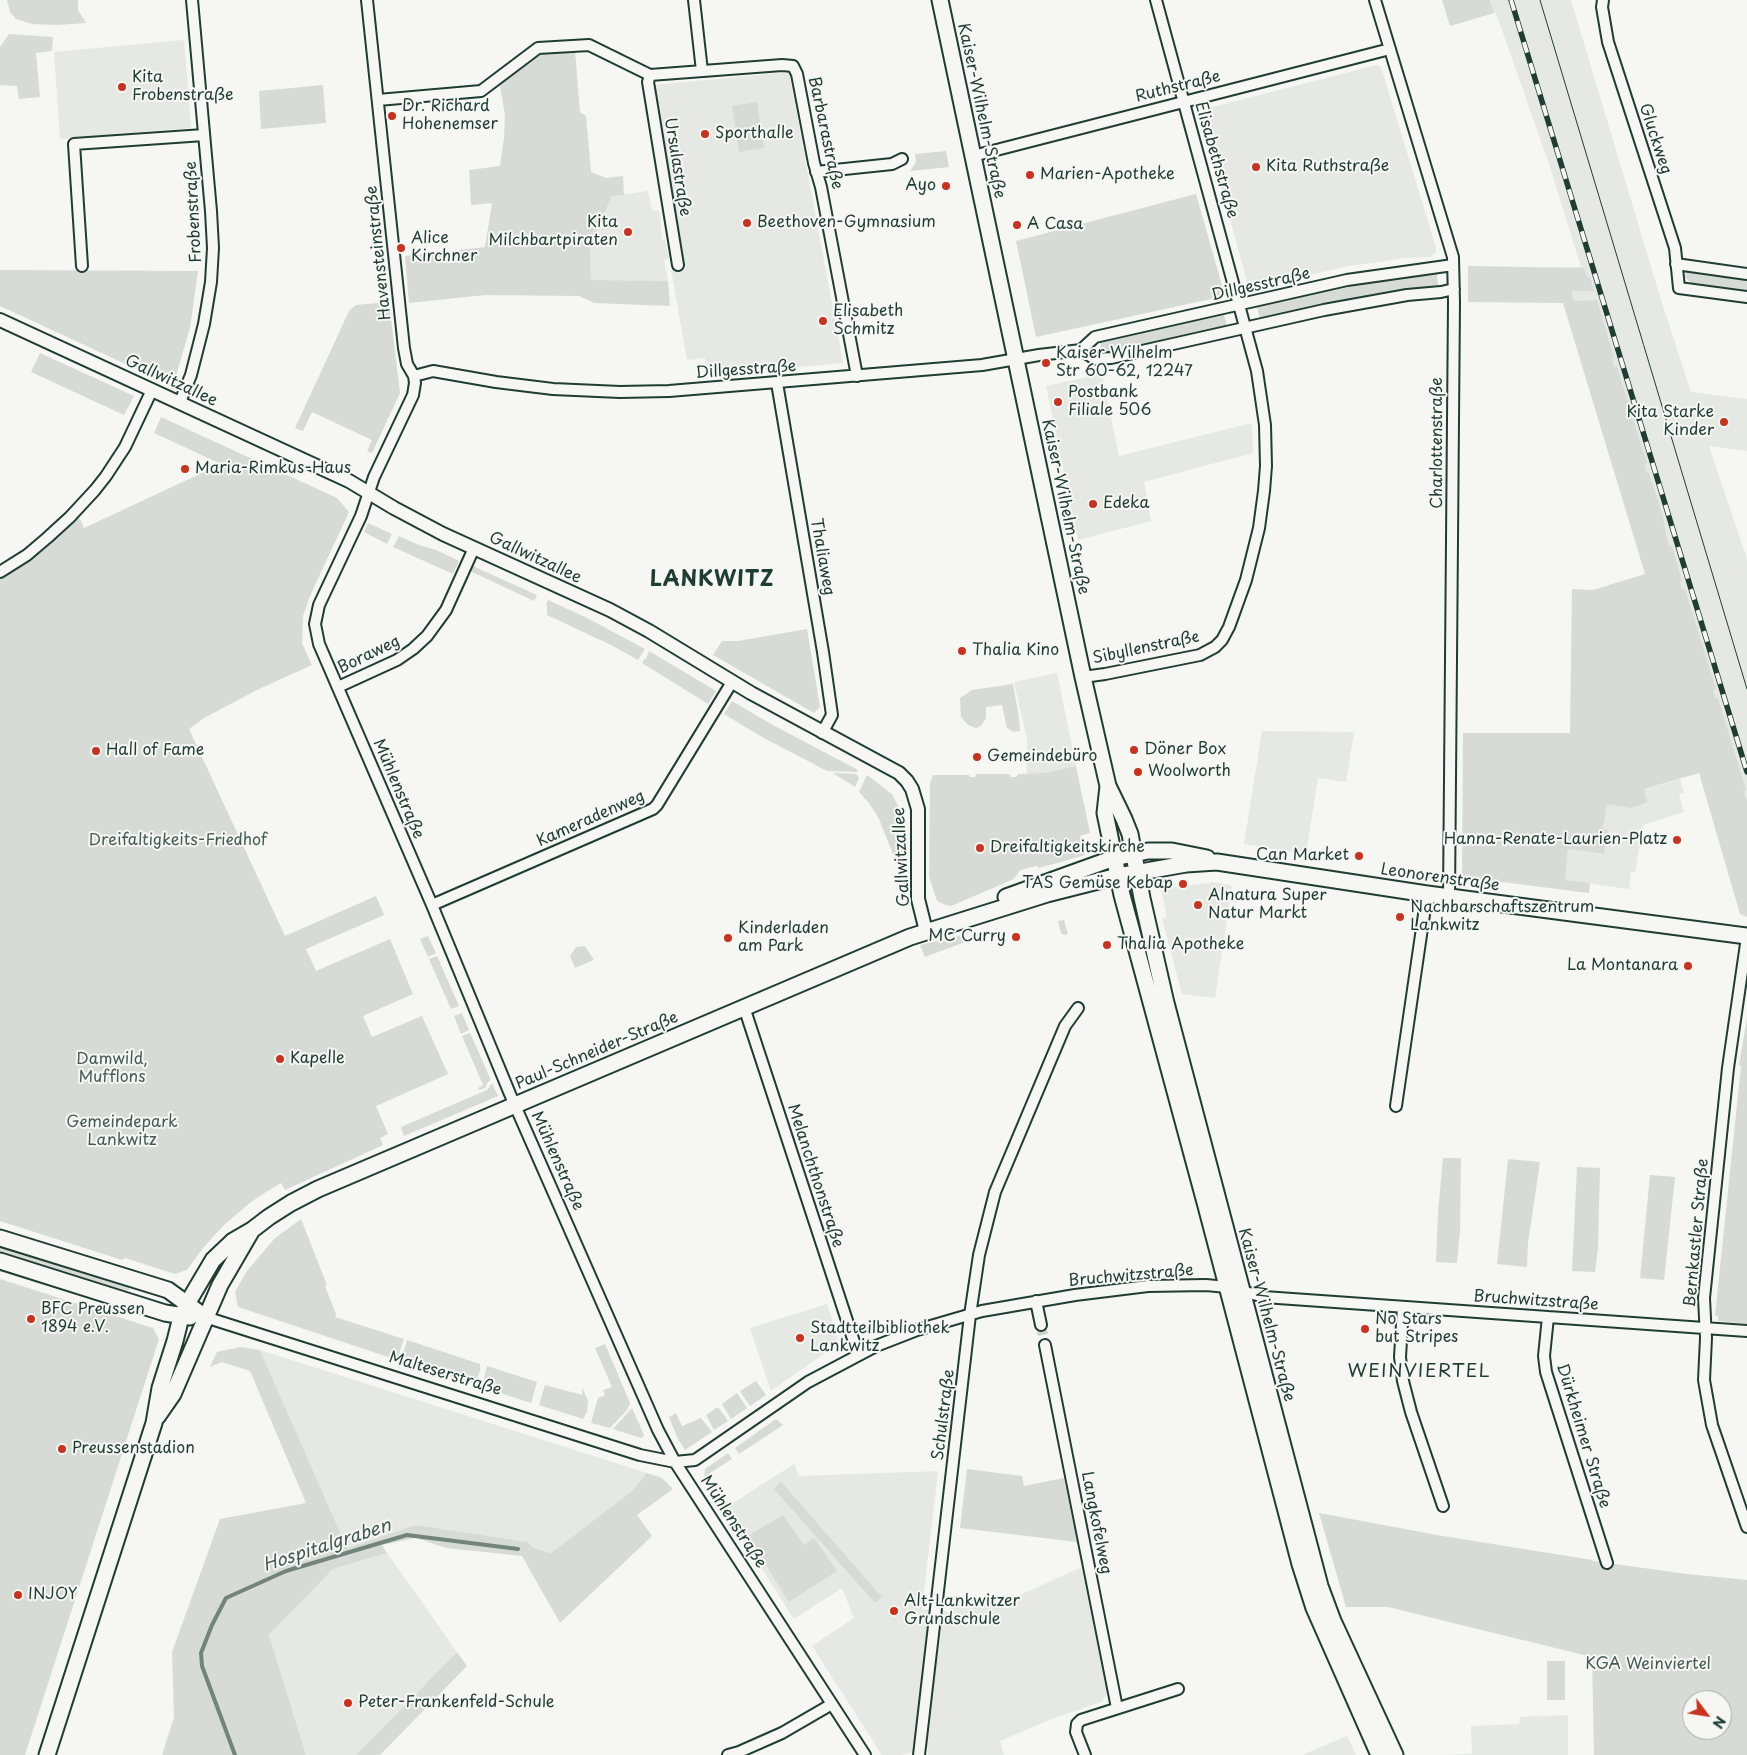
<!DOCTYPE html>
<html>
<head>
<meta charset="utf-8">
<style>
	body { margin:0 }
	#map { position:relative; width:1747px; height:1755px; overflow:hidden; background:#f6f6f2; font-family:"Playpen Sans",sans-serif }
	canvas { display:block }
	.north { position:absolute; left:1682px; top:1690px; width:50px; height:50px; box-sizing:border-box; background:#f6f6f2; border:1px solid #a0aca6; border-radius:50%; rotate:121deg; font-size:14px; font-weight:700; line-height:20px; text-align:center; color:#1f3d34 }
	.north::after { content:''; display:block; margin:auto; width:18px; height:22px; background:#c8321e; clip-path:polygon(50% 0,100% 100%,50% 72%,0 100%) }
</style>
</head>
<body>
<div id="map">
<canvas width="1747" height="1755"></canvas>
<div class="north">N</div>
</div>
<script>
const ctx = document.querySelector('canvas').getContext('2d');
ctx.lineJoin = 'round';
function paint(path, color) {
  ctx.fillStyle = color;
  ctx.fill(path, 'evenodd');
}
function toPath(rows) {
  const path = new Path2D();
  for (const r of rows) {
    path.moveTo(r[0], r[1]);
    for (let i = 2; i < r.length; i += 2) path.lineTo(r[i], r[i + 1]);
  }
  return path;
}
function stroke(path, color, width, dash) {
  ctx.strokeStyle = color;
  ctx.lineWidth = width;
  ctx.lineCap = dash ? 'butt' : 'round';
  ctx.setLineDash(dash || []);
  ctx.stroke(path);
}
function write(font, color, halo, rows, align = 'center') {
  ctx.font = font + ' "Playpen Sans",sans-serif';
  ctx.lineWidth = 4;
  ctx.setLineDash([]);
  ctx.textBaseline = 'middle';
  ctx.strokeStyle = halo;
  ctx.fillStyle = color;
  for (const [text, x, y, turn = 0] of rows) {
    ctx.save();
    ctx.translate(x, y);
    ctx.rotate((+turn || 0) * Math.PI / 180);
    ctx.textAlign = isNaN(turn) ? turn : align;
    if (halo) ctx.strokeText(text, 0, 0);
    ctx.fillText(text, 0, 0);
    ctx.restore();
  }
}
const built = toPath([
	[1490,0,1571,0,1661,300,1691,392,1747,399,1747,451,1709,446,1747,559,1747,827,1662,597,1564,268,1581,267,1548,161,1496,13,1494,13],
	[184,40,191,128,60,139,54,52],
	[1377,65,1381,67,1436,248,1436,252,1430,257,1406,258,1349,266,1249,289,1203,119,1209,108],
	[789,72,843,363,707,375,705,358,687,360,671,269,685,266,654,85],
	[648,191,652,211,657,210,660,212,662,240,665,239,669,258,664,260,668,281,591,280,590,246,612,196],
	[1102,374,1119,456,1252,423,1253,453,1144,482,1151,521,1078,540,1046,386],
	[1057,673,1076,766,1043,773,1027,774,1027,739,1014,682],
	[1262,731,1354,732,1346,782,1318,778,1306,854,1244,844],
	[1680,779,1684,793,1679,794,1684,812,1643,825,1635,873,1631,872,1629,889,1565,880,1568,849,1604,854,1607,830,1603,829,1607,804,1644,789],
	[1215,882,1232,886,1215,998,1182,994,1162,919,1167,917,1161,889],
	[827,1304,839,1343,771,1391,750,1328],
	[260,1350,647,1473,632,1492,551,1553,534,1548,528,1542,416,1525,347,1548],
	[794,1464,799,1476,938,1471,922,1609,950,1612,952,1597,1002,1603,1082,1567,1107,1693,1102,1702,1054,1718,1000,1741,1004,1755,928,1755,928,1748,901,1755,882,1755,812,1646,854,1618,842,1588,794,1619,724,1509],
	[387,1553,457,1652,356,1755,306,1755,269,1635,333,1569],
	[1568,1715,1568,1755,1435,1755,1472,1754,1471,1726,1519,1724,1520,1717],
	[1347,1736,1356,1755,1302,1755]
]);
const green = toPath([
	[7,0,78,0,78,10,86,23,57,25,32,24,16,19,10,12],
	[1442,0,1490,0,1494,13,1450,26],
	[9,34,53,37,52,51,36,53,40,97,19,99,17,86,0,85,0,47],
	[575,50,580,112,586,116,591,172,606,178,623,176,624,195,612,196,590,246,591,280,668,281,670,306,594,303,579,296,485,295,409,303,405,256,485,247,492,203,471,205,469,170,500,166,504,138,505,116,500,85,542,54],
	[323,85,326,123,261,129,259,91],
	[757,102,764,148,739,152,732,106],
	[946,151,949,167,910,171,916,162,915,154],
	[1196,194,1225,296,1036,337,1016,241],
	[1468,266,1584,268,1587,277,1590,277,1594,291,1571,291,1574,301,1597,300,1614,357,1612,359,1614,367,1617,366,1647,464,1644,465,1647,473,1649,473,1662,513,1667,539,1669,547,1672,546,1682,581,1680,582,1682,590,1685,589,1716,689,1713,690,1715,698,1718,698,1746,790,1743,791,1746,799,1747,799,1747,917,1740,914,1699,773,1644,789,1647,802,1631,808,1607,804,1603,829,1608,830,1604,854,1568,849,1565,880,1590,883,1589,893,1462,877,1463,733,1570,733,1572,589,1593,590,1645,574,1563,303,1468,302],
	[0,270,198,271,190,328,173,386,0,306],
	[1689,270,1747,278,1747,292,1692,285,1685,277,1686,273],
	[1437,273,1438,287,1398,291,1333,302,1260,320,1257,306,1353,284],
	[389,302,400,393,372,453,367,451,372,440,312,412,303,431,295,428,349,311,356,305],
	[1224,315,1227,326,1102,353,1100,343],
	[40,353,134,396,124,415,31,372],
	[161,417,337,498,349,512,310,596,303,616,302,643,312,665,257,690,204,718,189,729,285,936,376,896,384,915,306,949,316,971,390,939,413,994,363,1016,372,1037,422,1016,448,1074,376,1106,388,1134,380,1138,383,1145,285,1190,281,1183,266,1192,251,1202,224,1225,203,1248,187,1270,175,1274,125,1258,122,1260,0,1221,0,579,41,552,79,517,84,528,221,464,154,433],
	[368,523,392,534,387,544,364,532],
	[399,536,419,545,436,550,459,561,453,574,393,547],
	[472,565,477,568,537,595,534,601,470,571],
	[548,600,585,617,645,649,638,660,613,646,547,615,547,606,546,605],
	[807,629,820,707,814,713,713,655,722,641,738,641],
	[649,651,716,691,708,704,642,663,644,659,646,659],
	[1013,684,1019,718,1020,731,1014,732,1007,728,1002,705,986,707,986,718,981,726,976,728,968,725,961,717,960,698,972,690],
	[732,701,771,724,858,770,857,772,827,771,762,737,724,714],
	[1076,766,1090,833,1080,836,1085,855,1039,868,1037,866,1020,870,1014,879,951,906,946,905,937,901,929,877,930,783,933,775,969,775,970,777,975,777,977,774,1009,774,1011,777,1016,777,1018,774,1043,773],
	[833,773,856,774,859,778,855,787],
	[867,775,892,794,899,808,902,821,903,877,902,877,879,819,869,803,859,792],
	[1064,920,1068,934,1064,935,1061,933,1058,921],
	[963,935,965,942,925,957,920,945],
	[428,936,436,953,428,957,420,939],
	[585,946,594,960,575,968,570,956,576,947],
	[437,956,459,1006,451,1009,429,959],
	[462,1013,469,1030,461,1034,454,1016],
	[1747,1018,1747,1324,1718,1321,1718,1316,1715,1316,1741,1066,1739,1065],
	[470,1033,491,1080,488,1082,485,1088,479,1090,478,1088,483,1085,462,1036],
	[492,1083,498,1096,404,1136,401,1127,487,1090],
	[1443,1158,1461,1158,1460,1231,1457,1263,1436,1262,1438,1212],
	[1508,1159,1540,1162,1528,1243,1527,1267,1497,1264],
	[1577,1167,1600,1168,1598,1248,1595,1272,1572,1271],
	[1650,1175,1675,1177,1664,1280,1640,1278],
	[301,1219,327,1285,325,1286,336,1314,335,1317,404,1339,397,1360,238,1307,235,1292,247,1271,275,1238],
	[0,1244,108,1279,128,1286,130,1290,125,1291,0,1252],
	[0,1279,153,1328,159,1339,25,1755,0,1755],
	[407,1340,480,1364,480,1371,475,1384,401,1361],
	[605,1344,630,1403,627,1410,610,1428,591,1423,598,1398,605,1395,603,1390,612,1387,595,1348],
	[240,1347,260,1350,347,1548,416,1525,528,1542,534,1548,551,1553,631,1492,647,1473,662,1478,673,1489,637,1515,652,1536,560,1623,522,1556,446,1548,416,1538,382,1545,387,1553,333,1569,269,1635,306,1755,162,1755,174,1717,172,1652,220,1519,306,1503,250,1371,222,1362,210,1367,217,1352],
	[487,1366,537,1382,531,1403,482,1387],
	[756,1381,766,1395,750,1406,740,1391],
	[545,1385,582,1395,582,1387,588,1401,587,1412,583,1419,539,1405],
	[737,1393,747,1408,731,1419,722,1404],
	[718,1407,728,1421,714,1430,706,1415],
	[632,1408,644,1435,641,1438,613,1429],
	[676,1413,682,1426,701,1418,712,1432,685,1450,678,1439,669,1417],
	[776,1419,783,1425,739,1454,735,1448],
	[728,1453,732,1459,710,1473,707,1484,704,1478,705,1469],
	[967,1469,1022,1476,1024,1486,1064,1478,1077,1542,960,1528],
	[781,1482,882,1597,875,1603,774,1489],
	[1319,1513,1437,1535,1592,1560,1593,1561,1687,1574,1747,1580,1747,1755,1594,1755,1592,1657,1388,1607,1346,1607],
	[1692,1700,1722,1700,1722,1730,1692,1730],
	[783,1515,804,1545,814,1538,837,1571,789,1602,748,1536],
	[457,1652,467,1666,380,1755,356,1755],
	[1547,1661,1565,1661,1565,1700,1547,1700]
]);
const stream = toPath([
	[235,1755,202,1666,201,1653,212,1625,226,1598,286,1571,407,1535,518,1549]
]);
const minorTunnel = toPath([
	[1041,1325,1045,1345]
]);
const minor = toPath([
	[367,0,404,348,407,364,414,376,415,383,413,395,374,477,361,516,319,605,315,624,319,644,432,905,510,1094,658,1430,675,1462,865,1755],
	[694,0,702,71],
	[1375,0,1453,257,1454,302,1449,897],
	[1603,0,1602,7,1608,42,1675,248,1679,288,1747,297],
	[650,75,648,82,650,94,678,265],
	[378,100,481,91,538,48,589,45,650,75,782,65,793,66,797,74,814,163,821,187,857,376],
	[973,156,1390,49],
	[816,172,892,164,902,159],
	[1676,264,1747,274],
	[82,266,74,144,204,135],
	[1081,350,1095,359,1111,358,1324,310,1407,295,1441,292,1454,289],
	[414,376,433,371,496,382,553,389,620,392,669,391,982,365,1039,355,1081,350,1095,337,1347,280,1453,265],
	[777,383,823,652,832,715,822,733],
	[180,402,191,375,204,324,211,282,213,248,211,211,192,0],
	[0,572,27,555,47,538,70,517,95,490,106,476,125,447,152,390],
	[1083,677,1105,674,1200,655,1215,647,1222,640,1229,627,1246,580,1259,528,1264,491,1266,466,1265,425,1257,371,1156,0],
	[338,687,397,660,413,649,427,636,446,610,474,548],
	[432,905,653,809,657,805,732,682],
	[1747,937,1728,1068,1704,1298,1706,1338,1704,1380,1712,1425,1747,1527],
	[744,1007,858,1354],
	[1396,1106,1427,894],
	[1036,1301,1041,1325],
	[1403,1307,1400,1357,1403,1381,1411,1412,1443,1506],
	[205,1317,640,1455,675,1462,695,1460,808,1382,876,1346,917,1330,982,1311,1075,1295,1148,1286,1206,1285,1227,1287,1264,1297,1747,1331],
	[1548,1317,1544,1356,1546,1372,1607,1563],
	[1045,1345,1117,1708],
	[728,1755,739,1752,782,1733,832,1704],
	[919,1755,970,1315,979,1255,995,1192,1065,1026,1078,1008],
	[1085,1755,1076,1732,1077,1724,1081,1720,1178,1689]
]);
const tertiary = toPath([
	[0,320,349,481,394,508,443,534,610,610,649,631,751,693,899,773,907,781,912,789,918,809,918,899,926,931]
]);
const secondary = toPath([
	[940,0,1083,677,1108,786,1124,819,1130,834,1142,898,1166,1003,1320,1586,1333,1621,1395,1755],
	[1108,786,1105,813,1122,895,1206,1206,1300,1564,1314,1608,1379,1755],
	[1006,897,1114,858,1148,851,1172,851,1207,858],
	[0,1238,168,1290,205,1317],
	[0,1261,165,1313,190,1317],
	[157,1417,173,1394,220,1285,252,1230],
	[47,1755,154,1423,160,1388,175,1341,181,1317,187,1304,213,1260,233,1241,252,1230,269,1217,291,1203,318,1189,910,937,1047,894,1118,876,1186,864,1217,862,1427,894,1747,936]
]);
const tram = toPath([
	[1540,0,1747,689]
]);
const rail = toPath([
	[1511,0,1747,772]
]);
const markers = [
	[122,87,5,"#c8321e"],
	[392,116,5,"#c8321e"],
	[705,134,5,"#c8321e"],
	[1256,167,5,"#c8321e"],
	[1030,175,5,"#c8321e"],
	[946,186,5,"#c8321e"],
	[747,223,5,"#c8321e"],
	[1017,225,5,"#c8321e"],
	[628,232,5,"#c8321e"],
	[401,248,5,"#c8321e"],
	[823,321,5,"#c8321e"],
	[1046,363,5,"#c8321e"],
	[1058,402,5,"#c8321e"],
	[1724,422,5,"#c8321e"],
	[185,469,5,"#c8321e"],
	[1093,504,5,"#c8321e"],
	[962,651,5,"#c8321e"],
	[1134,750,5,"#c8321e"],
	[96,751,5,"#c8321e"],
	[977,757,5,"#c8321e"],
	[1138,772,5,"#c8321e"],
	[1677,840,5,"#c8321e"],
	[980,848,5,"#c8321e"],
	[1359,856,5,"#c8321e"],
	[1183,884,5,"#c8321e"],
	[1198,905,5,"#c8321e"],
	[1400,917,5,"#c8321e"],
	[1016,937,5,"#c8321e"],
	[728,938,5,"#c8321e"],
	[1107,945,5,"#c8321e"],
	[1688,966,5,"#c8321e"],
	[280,1059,5,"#c8321e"],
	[31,1319,5,"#c8321e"],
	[1365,1329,5,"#c8321e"],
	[800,1338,5,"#c8321e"],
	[62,1449,5,"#c8321e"],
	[18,1595,5,"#c8321e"],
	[894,1611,5,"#c8321e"],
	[348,1703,5,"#c8321e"]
];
const poiNames = [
	["Kita",132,78],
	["Frobenstraße",132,96],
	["Dr. Richard",402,107],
	["Hohenemser",402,125],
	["Sporthalle",715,134],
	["Kita Ruthstraße",1266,167],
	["Marien-Apotheke",1040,175],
	["Ayo",936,186,"right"],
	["Kita",618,223,"right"],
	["Milchbartpiraten",618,241,"right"],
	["Beethoven-Gymnasium",757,223],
	["A Casa",1027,225],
	["Alice",411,239],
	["Kirchner",411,257],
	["Elisabeth",833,312],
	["Schmitz",833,330],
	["Kaiser Wilhelm",1056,354],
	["Str 60-62, 12247",1056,372],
	["Postbank",1068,393],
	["Filiale 506",1068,411],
	["Kita Starke",1714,413,"right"],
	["Kinder",1714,431,"right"],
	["Maria-Rimkus-Haus",195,469],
	["Edeka",1103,504],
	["Thalia Kino",972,651],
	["Döner Box",1144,750],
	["Hall of Fame",106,751],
	["Gemeindebüro",987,757],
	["Woolworth",1148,772],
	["Hanna-Renate-Laurien-Platz",1667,840,"right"],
	["Dreifaltigkeitskirche",990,848],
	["Can Market",1349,856,"right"],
	["TAS Gemüse Kebap",1173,884,"right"],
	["Alnatura Super",1208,896],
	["Natur Markt",1208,914],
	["Nachbarschaftszentrum",1410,908],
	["Lankwitz",1410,926],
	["Kinderladen",738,929],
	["am Park",738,947],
	["MC Curry",1006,937,"right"],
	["Thalia Apotheke",1117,945],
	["La Montanara",1678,966,"right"],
	["Kapelle",290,1059],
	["BFC Preussen",41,1310],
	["1894 e.V.",41,1328],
	["No Stars",1375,1320],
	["but Stripes",1375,1338],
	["Stadtteilbibliothek",810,1329],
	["Lankwitz",810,1347],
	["Preussenstadion",72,1449],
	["INJOY",28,1595],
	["Alt-Lankwitzer",904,1602],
	["Grundschule",904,1620],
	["Peter-Frankenfeld-Schule",358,1703]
];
const streetNames = [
	["Ruthstraße",1178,87,-14],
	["Kaiser-Wilhelm-Straße",981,111,78],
	["Barbarastraße",825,133,78],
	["Gluckweg",1655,139,72],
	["Elisabethstraße",1216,160,74],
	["Ursulastraße",677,167,81],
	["Frobenstraße",194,212,-93],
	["Havensteinstraße",379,253,-96],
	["Dillgesstraße",1261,285,-13],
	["Dillgesstraße",746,370,-4],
	["Gallwitzallee",171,381,25],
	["Charlottenstraße",1438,443,-90],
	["Kaiser-Wilhelm-Straße",1065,507,78],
	["Thaliaweg",822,557,80],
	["Gallwitzallee",535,558,25],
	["Sibyllenstraße",1146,648,-12],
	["Boraweg",369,655,-26],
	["Mühlenstraße",398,789,67],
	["Kameradenweg",591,819,-24],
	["Gallwitzallee",902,857,-93],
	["Leonorenstraße",1440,878,8],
	["Paul-Schneider-Straße",597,1051,-23],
	["Mühlenstraße",557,1161,66],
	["Melanchthonstraße",815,1176,72],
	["Bernkastler Straße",1697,1233,-85],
	["Bruchwitzstraße",1131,1276,-5],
	["Bruchwitzstraße",1536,1301,4],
	["Kaiser-Wilhelm-Straße",1266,1315,75],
	["Malteserstraße",445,1374,17],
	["Schulstraße",944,1415,-83],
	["Dürkheimer Straße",1583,1436,73],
	["Mühlenstraße",733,1522,57],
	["Langkofelweg",1096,1523,79]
];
const parkNames = [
	["Dreifaltigkeits-Friedhof",178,841],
	["Damwild,",112,1060],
	["Mufflons",112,1078],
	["Gemeindepark",122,1123],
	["Lankwitz",122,1141],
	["KGA Weinviertel",1648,1665]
];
const waterNames = [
	["Hospitalgraben",327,1546,-18]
];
const quarterNames = [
	["WEINVIERTEL",1419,1372]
];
const districtNames = [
	["LANKWITZ",712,580]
];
paint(built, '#e6e8e4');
paint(green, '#d6dbd6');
stroke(stream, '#72847d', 4);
stroke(minorTunnel, '#cbd1cc', 10, [10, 5]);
stroke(minor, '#1f3d34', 14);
stroke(tertiary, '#1f3d34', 16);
stroke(secondary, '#1f3d34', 19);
stroke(minor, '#f6f6f2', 10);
stroke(tertiary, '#f6f6f2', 12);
stroke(secondary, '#f6f6f2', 15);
stroke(tram, '#1f3d34', 1);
stroke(rail, '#1f3d34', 5.5);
stroke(rail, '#f6f6f2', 4, [11]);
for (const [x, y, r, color] of markers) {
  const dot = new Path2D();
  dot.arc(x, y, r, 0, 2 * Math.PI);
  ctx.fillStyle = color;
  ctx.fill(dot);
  stroke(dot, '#f6f6f2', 2);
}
write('16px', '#1f3d34', '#f6f6f2', poiNames, 'left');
write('16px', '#1f3d34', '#f6f6f2', streetNames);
write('16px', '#445d54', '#f6f6f2', parkNames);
write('italic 18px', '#425a52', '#f6f6f2', waterNames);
ctx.letterSpacing = '1px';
write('19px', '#1f3d34', '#f6f6f2', quarterNames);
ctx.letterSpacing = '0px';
ctx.letterSpacing = '1px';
write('bold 21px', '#1f3d34', '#f6f6f2', districtNames);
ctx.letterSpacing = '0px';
</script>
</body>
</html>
